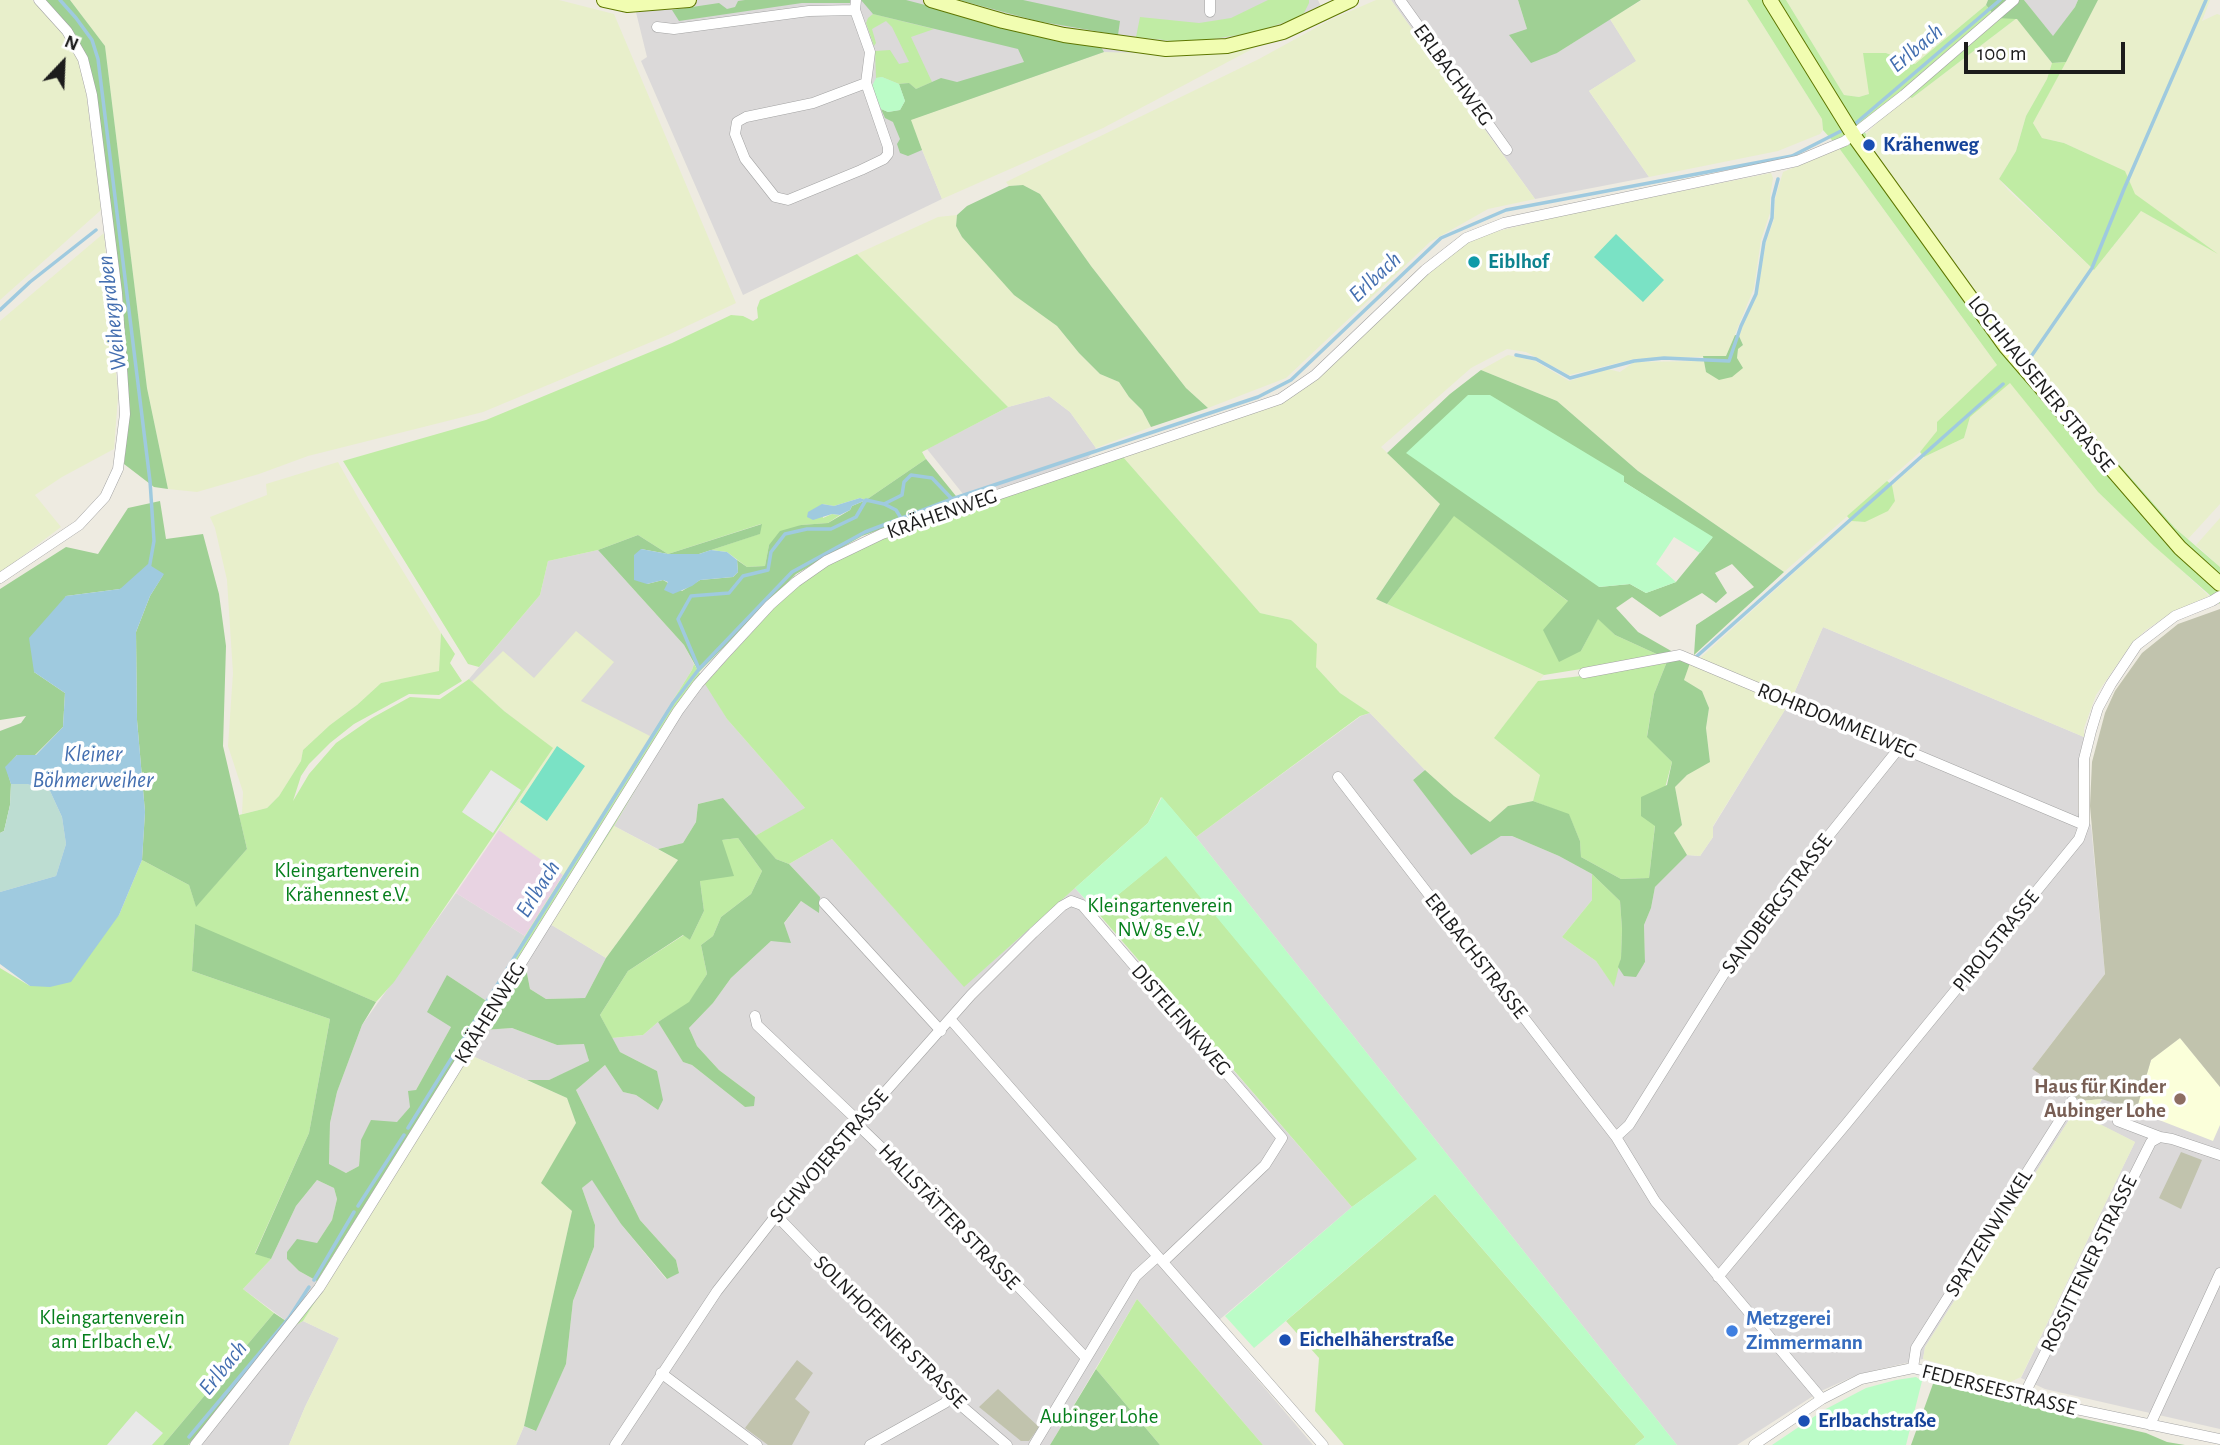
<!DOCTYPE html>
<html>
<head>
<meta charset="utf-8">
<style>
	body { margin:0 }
	#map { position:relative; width:2220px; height:1445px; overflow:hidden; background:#eeebe1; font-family:"Alegreya Sans",sans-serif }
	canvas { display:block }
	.north { position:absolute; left:28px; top:28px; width:70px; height:70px; -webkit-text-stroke:5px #fff; paint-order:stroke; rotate:23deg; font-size:19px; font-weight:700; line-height:28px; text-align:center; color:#1c1c1c }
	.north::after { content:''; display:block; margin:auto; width:24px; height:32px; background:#1c1c1c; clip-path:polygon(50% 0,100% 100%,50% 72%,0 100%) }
	.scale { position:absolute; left:1964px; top:42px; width:161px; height:32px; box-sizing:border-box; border:4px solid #1c1c1c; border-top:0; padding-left:9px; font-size:21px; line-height:24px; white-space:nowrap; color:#1c1c1c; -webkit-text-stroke:5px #fff; paint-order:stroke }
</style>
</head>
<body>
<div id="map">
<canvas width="2220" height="1445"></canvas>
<div class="north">N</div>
<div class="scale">100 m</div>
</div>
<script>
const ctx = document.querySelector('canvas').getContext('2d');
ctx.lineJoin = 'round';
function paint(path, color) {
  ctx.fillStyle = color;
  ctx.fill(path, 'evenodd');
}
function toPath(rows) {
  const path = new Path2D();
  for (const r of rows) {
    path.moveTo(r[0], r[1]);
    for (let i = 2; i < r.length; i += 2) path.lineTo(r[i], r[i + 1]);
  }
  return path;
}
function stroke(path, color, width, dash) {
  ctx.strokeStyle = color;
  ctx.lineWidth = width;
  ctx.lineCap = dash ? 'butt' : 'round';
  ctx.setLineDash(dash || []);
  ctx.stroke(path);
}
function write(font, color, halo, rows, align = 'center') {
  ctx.font = font + ' "Alegreya Sans",sans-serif';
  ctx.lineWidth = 7;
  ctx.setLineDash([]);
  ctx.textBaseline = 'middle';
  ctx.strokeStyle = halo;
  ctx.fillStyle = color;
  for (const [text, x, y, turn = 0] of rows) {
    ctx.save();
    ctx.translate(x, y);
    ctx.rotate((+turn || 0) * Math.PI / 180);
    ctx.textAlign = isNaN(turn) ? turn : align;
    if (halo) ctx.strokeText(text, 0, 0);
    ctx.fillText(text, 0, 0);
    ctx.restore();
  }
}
const residential = toPath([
	[633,0,1318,0,1322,9,1256,47,1178,54,910,120,942,199,743,295,641,61,647,57],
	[1391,0,1518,0,1527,29,1557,53,1610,19,1637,61,1589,91,1649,177,1535,199],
	[2024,0,2078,0,2075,7,2053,37],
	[1049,396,1070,412,1096,448,1087,459,967,499,927,449,1008,407],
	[598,550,684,645,694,664,692,670,563,875,499,830,552,748,504,711,469,679,540,595,548,561],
	[1823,627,2084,737,2078,772,2078,813,2091,825,2105,974,2032,1069,2081,1101,1925,1347,1923,1359,1859,1374,1821,1391,1737,1445,1677,1445,1196,837,1361,716,1370,713,1425,770,1413,780,1471,854,1501,836,1512,836,1559,856,1592,874,1592,900,1562,937,1596,961,1614,986,1618,967,1625,976,1645,963,1644,925,1651,908,1655,887,1687,855,1700,856,1713,837,1713,827,1792,698],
	[706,683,727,719,806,809,755,836,723,798,698,804,696,822,683,843,658,849,614,826,682,711],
	[832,839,964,986,1075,888,1352,1207,1212,1326,1313,1445,1263,1445,1137,1299,1050,1445,516,1445,524,1426,535,1431,566,1364,573,1301,594,1247,595,1225,582,1188,592,1179,621,1224,666,1279,679,1272,676,1260,640,1220,576,1090,605,1065,623,1092,636,1095,658,1110,657,1071,620,1052,612,1038,643,1035,658,1022,683,1062,692,1065,745,1107,755,1097,719,1070,697,1046,689,1028,713,1003,731,978,771,941,801,901,819,912,820,897,789,864],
	[456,893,525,936,488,1002,447,975,451,1027,416,1090,410,1107,398,1122,361,1140,359,1166,346,1173,329,1165,330,1123,337,1092,362,1025],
	[550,924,606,958,585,998,546,999,530,989,525,963],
	[512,1028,557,1045,585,1044,589,1062,549,1080,527,1080,470,1055,484,1030],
	[2151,1060,2220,1087,2220,1429,2045,1389,2021,1378,2135,1142,2091,1120,2102,1099],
	[317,1180,334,1188,337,1199,332,1220,317,1243,287,1252,287,1259,299,1271,317,1281,289,1323,243,1289,271,1259,296,1206],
	[303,1321,339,1338,305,1407,289,1445,199,1445,293,1327]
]);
const industrial = toPath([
	[499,830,563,875,525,936,456,893]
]);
const education = toPath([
	[2180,1038,2220,1087,2220,1125,2213,1141,2136,1111,2151,1060]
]);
const construction = toPath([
	[2220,609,2220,1087,2180,1038,2151,1060,2136,1111,2102,1099,2081,1101,2032,1069,2105,974,2090,806,2092,762,2105,713,2115,691,2142,653,2178,624],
	[2181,1152,2202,1160,2181,1209,2159,1198],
	[797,1360,813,1373,795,1399,810,1412,792,1445,768,1445,745,1428],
	[998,1389,1039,1427,1029,1441,1021,1441,979,1407]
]);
const farmland = toPath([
	[0,0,32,0,64,33,79,59,86,92,101,210,0,300],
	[70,0,559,0,614,14,736,303,668,335,483,412,308,456,259,474,197,492,168,489,147,388,105,46],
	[1376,0,1391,0,1535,199,1488,209,1430,242,1286,378,1208,408,1186,388,1091,266,1040,194,1023,185,1009,186,1006,182,1259,59,1330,20],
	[1642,0,1747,0,1822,119,1823,130,1820,134,1778,151,1649,177,1589,91,1636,61,1610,19],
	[1786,0,1988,0,1986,5,1915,64,1886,53,1869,94,1859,97,1844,95],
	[2098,0,2210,0,2202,21,2217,14,2220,15,2220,504,2188,539,2175,528,2013,344,1866,140,1866,134,1904,95,1912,98,2017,18,2052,63,2047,79,2026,116,2016,151,1999,179,2008,190,2094,270,2141,211,2210,249,2134,194,2124,171,2064,143,2042,138,2033,123],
	[1256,47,1103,128,942,199,910,120,1104,52,1178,54],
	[1839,148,1997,365,1920,452,1784,572,1638,471,1557,401,1481,370,1508,355,1535,361,1569,381,1608,369,1620,372,1634,362,1704,361,1706,372,1737,358,1738,349,1743,345,1739,336,1742,327,1757,294,1766,242,1774,219,1775,199,1783,172],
	[1771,173,1773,178,1770,198,1770,213,1761,240,1754,288,1726,356,1634,359,1569,375,1526,352,1507,349,1471,368,1381,447,1440,504,1376,599,1544,675,1494,738,1540,775,1533,801,1508,806,1490,822,1454,796,1425,770,1370,713,1340,693,1316,667,1291,620,1260,613,1123,457,1283,402,1444,256,1466,239,1568,214],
	[957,215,956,226,962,237,1014,294,1057,326,1079,353,1100,374,1119,382,1129,397,1142,410,1151,427,1096,448,1070,412,1049,396,1008,407,857,254,938,217],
	[104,233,118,396,114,449,62,477,35,495,61,527,0,573,0,321],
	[2010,382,2098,492,2209,596,2171,613,2146,630,2132,643,2096,695,2084,728,2084,737,1823,627,1792,698,1699,659,1851,521,1865,522,1895,501,1892,485,1924,457,1964,438,1970,417],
	[338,462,361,503,441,633,439,672,381,683,357,705,330,725,303,750,301,761,279,796,267,808,242,814,243,792,228,746,233,673,227,580,215,528,210,517,267,495,266,484],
	[2220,518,2220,567,2196,545],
	[576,631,614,662,581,701,650,736,563,875,499,830,552,748,504,711,472,682,503,651,534,678],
	[1690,663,1788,705,1713,826,1713,837,1700,856,1687,855,1674,833,1682,825,1675,787,1687,775,1710,761,1706,728,1709,708,1702,691,1684,680],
	[614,826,678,860,606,958,550,924],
	[470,1055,567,1098,576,1123,542,1183,572,1211,524,1426,516,1445,289,1445,305,1407,339,1338,303,1321],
	[2102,1099,2092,1120,2135,1142,2021,1377,2008,1383,1923,1359,1925,1347,2081,1101]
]);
const grass = toPath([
	[1268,0,1309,0,1309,3,1304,13,1294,19,1256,32,1207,40,1173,41,1136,37,1140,17,1199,23,1231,18],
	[1747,0,1786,0,1844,95,1859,97,1869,94,1863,53,1886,53,1915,64,1986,5,1993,15,1860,126,1866,134,1866,141,2013,344,2175,528,2220,567,2220,604,2154,546,2098,492,2010,383,1970,417,1964,438,1924,457,1920,452,1937,431,1937,422,1997,365,1839,148,1823,130,1822,119],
	[873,14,934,29,911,37,932,82,916,89,909,83,899,84,882,77,876,78,875,51,890,50,899,64,909,62,892,27,886,21,872,29,876,43,874,46,866,23,868,18],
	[1996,18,2017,18,1912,98,1904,95],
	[2066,62,2033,123,2042,138,2064,143,2125,171,2135,194,2218,254,2141,211,2094,270,1999,179,2016,151,2026,116,2047,79,2052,63],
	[857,254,1008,407,922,452,926,459,866,500,860,498,834,506,822,504,823,518,832,514,840,515,828,523,801,525,769,545,765,566,747,567,727,552,711,550,759,534,761,524,668,554,638,535,598,550,548,561,540,595,479,667,468,664,343,461,486,420,672,343,731,315,743,316,753,321,758,318,757,308,760,300],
	[1123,457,1260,613,1291,620,1317,644,1316,667,1340,693,1370,713,1360,716,1196,837,1161,797,1148,823,964,987,832,839,789,864,776,859,755,836,805,808,727,719,705,684,682,711,614,826,497,1007,470,1055,303,1321,293,1327,199,1445,188,1445,289,1323,312,1289,462,1049,525,936,692,670,694,664,706,683,773,609,798,585,828,565,883,538],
	[1887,481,1892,485,1895,501,1888,511,1865,522,1851,521,1847,516],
	[1454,515,1569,602,1581,651,1598,618,1615,635,1661,656,1544,675,1387,604],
	[441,633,455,654,450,663,462,681,439,695,409,694,354,724,330,743,309,764,301,776,293,801,309,774,336,743,372,718,410,697,440,699,469,679,504,711,553,748,394,982,376,1002,195,925,192,971,330,1019,309,1133,255,1253,271,1259,243,1289,274,1313,163,1445,0,1445,0,968,30,986,119,915,142,860,189,885,196,906,247,849,239,815,267,808,279,796,301,761,303,750,330,725,357,705,381,683,439,671],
	[1668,659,1654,694,1647,736,1672,762,1655,825,1649,878,1621,879,1581,857,1580,841,1569,815,1533,801,1540,775,1494,738,1538,681,1590,675],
	[738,838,762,871,751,894,721,917,713,936,701,945,707,974,689,1003,658,1022,643,1035,612,1038,600,1015,628,971,684,935,690,940,704,911,700,881,722,840],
	[1166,855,1418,1159,1352,1207,1097,912],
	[1592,874,1620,901,1622,929,1621,958,1614,987,1596,961,1562,937,1592,900],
	[1435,1194,1645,1437,1635,1445,1344,1445,1315,1411,1319,1358,1286,1321],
	[1137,1299,1263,1445,1160,1445,1096,1369]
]);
const forest = toPath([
	[41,0,70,0,105,46,147,388,168,489,154,487,124,464,129,418,124,338,110,198,92,76,82,48,72,32],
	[745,0,850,0,850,3,802,3,679,21,672,10,719,3,727,9,735,7,738,1],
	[861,0,906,0,1025,31,1101,47,1104,52,911,120,922,150,908,156,900,153,897,144,900,139,893,122,885,118,881,109,888,112,900,110,905,101,899,84,909,83,916,89,941,78,957,82,1024,62,1018,49,873,14],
	[959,0,1023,0,1120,21,1118,35,1037,21],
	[1518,0,1641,0,1557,53,1531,63,1509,35,1527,29],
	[1988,0,2024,0,2053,36,2075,7,2078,0,2098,0,2066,62,2052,63,2017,19,1996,18,1986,5],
	[1023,185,1040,194,1091,266,1186,388,1208,408,1151,427,1142,410,1129,397,1119,382,1100,374,1079,353,1057,326,1014,295,962,237,956,226,957,215,967,206,1009,186],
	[1735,335,1739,336,1743,345,1738,349,1737,358,1743,368,1732,377,1719,380,1706,372,1703,356,1726,356],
	[1481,370,1557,401,1638,471,1784,572,1694,655,1696,625,1754,587,1732,564,1715,573,1727,593,1716,603,1702,593,1660,617,1632,597,1616,608,1638,632,1673,652,1661,656,1615,635,1598,619,1581,651,1559,662,1543,630,1568,601,1454,516,1387,604,1376,599,1440,504,1387,453,1450,394],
	[1624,482,1712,538,1676,582,1646,593,1630,584,1599,587],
	[926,459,960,501,862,536,796,574,699,672,684,645,598,550,638,535,668,554,762,524,760,534,699,554,668,554,641,549,647,584,663,580,682,591,700,580,733,577,738,572,737,560,747,567,765,566,769,545,780,531,801,525,828,523,850,510,852,506,866,500],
	[160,501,166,539,203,534,219,594,226,646,223,746,247,849,196,907,189,885,142,860,145,812,137,720,136,632,150,596,163,575,120,589,66,596,34,672,65,693,63,727,35,755,17,755,6,767,11,784,10,805,4,831,0,833,0,731,21,723,26,716,0,720,0,589,66,547,98,554,128,508],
	[1668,659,1682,659,1690,663,1684,680,1702,691,1709,708,1706,728,1710,762,1687,775,1675,787,1682,825,1674,833,1687,855,1655,887,1651,908,1644,925,1645,962,1636,977,1624,976,1618,967,1621,958,1622,929,1620,901,1592,874,1559,856,1512,836,1501,836,1471,855,1413,780,1425,770,1454,796,1490,822,1508,806,1533,801,1569,814,1580,841,1581,857,1621,879,1649,878,1655,826,1641,816,1641,797,1667,785,1672,762,1647,737,1654,694],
	[723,798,776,859,789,864,820,897,819,913,801,901,784,923,791,943,771,941,731,978,713,1003,689,1028,697,1046,719,1070,755,1097,754,1106,745,1107,692,1065,683,1062,658,1022,689,1002,707,974,701,945,713,936,721,917,751,894,762,871,738,838,722,840,734,876,700,881,704,911,690,940,683,935,628,971,600,1015,620,1052,657,1071,663,1100,658,1110,636,1095,623,1092,605,1065,576,1090,640,1220,676,1260,679,1273,667,1279,621,1224,592,1180,582,1188,595,1225,594,1247,573,1301,566,1364,536,1431,524,1426,572,1211,541,1183,576,1123,567,1098,527,1080,549,1080,589,1061,584,1044,557,1045,512,1028,484,1030,525,963,530,989,546,999,585,998,606,958,678,860,658,849,683,843,696,822,698,804],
	[195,924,376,1002,362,1025,337,1092,330,1123,329,1164,346,1173,359,1166,361,1140,371,1120,397,1122,410,1107,408,1091,416,1090,451,1027,427,1012,447,975,488,1002,462,1049,317,1281,299,1271,287,1259,287,1252,297,1239,317,1243,332,1220,337,1199,334,1188,317,1180,296,1206,271,1259,255,1254,309,1133,330,1019,192,971],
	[274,1313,289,1323,188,1445,163,1445],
	[1096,1369,1160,1445,1050,1445],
	[1934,1381,2006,1401,2146,1433,2167,1442,2185,1445,1911,1445]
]);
const wetland = toPath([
	[11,784,27,784,50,791,62,817,66,844,56,876,0,892,0,833,4,831,10,805]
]);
const park = toPath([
	[882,77,899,84,905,101,900,110,888,112,881,109,872,86,876,78],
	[1468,395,1490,395,1624,476,1624,482,1713,537,1700,553,1674,537,1656,564,1676,582,1646,593,1630,584,1599,587,1406,453],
	[1162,797,1196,837,1677,1445,1635,1445,1645,1437,1435,1194,1254,1348,1225,1316,1352,1207,1417,1159,1166,856,1097,912,1075,888,1148,823],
	[1916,1377,1922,1381,1906,1445,1772,1445,1824,1410,1866,1388,1896,1380]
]);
const pitch = toPath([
	[1616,234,1664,280,1643,302,1594,257],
	[557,746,585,766,547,821,520,802]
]);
const parking = toPath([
	[491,770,521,790,493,833,462,812],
	[136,1411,163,1433,152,1445,107,1445]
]);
const water = toPath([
	[860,498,866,500,852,506,850,510,840,515,832,514,813,520,807,517,808,512,822,504,834,506],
	[641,549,668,554,699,554,711,550,727,552,737,560,738,572,733,577,700,580,692,586,673,594,664,590,668,582,663,580,647,584,634,580,634,555],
	[148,564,164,574,150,596,136,632,137,720,145,812,142,860,119,915,71,982,50,987,30,986,0,964,0,892,56,876,66,844,62,817,50,791,27,784,11,784,5,767,17,755,36,755,63,727,65,693,34,672,29,638,66,596,120,589]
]);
const stream = toPath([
	[60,0,76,18,92,40,98,59,150,481,154,541,149,569],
	[1856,123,2000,0],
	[0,310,30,282,96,230],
	[1516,355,1536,359,1570,378,1634,361,1664,358,1729,361,1741,326,1756,294,1764,242,1772,218,1773,198,1778,179],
	[2030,358,2092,268,2124,189,2206,0],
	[884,504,896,510,901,518],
	[1696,657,2003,384],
	[699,669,792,572,865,532,952,499],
	[408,1128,673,703,699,669,678,619,691,596,729,593,743,576,768,570,771,552,785,534,807,529,831,529,856,517,866,500,884,504,902,495,904,482,911,475,932,478,952,499,1258,397,1291,380,1441,238,1506,210,1792,156,1841,131],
	[358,1206,404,1135],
	[314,1280,354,1212],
	[189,1437,289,1318,309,1287]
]);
const street = toPath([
	[856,0,855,10,870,52,866,83,888,147,888,154,884,159,861,170,788,200,775,197,745,159,735,134,737,122,746,117,813,103,866,83],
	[1210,0,1210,12],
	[1400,0,1507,150],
	[657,27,674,29,809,11,855,10],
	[0,578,79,525,105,497,118,469,125,414,117,293,92,95,83,59,67,31,39,0],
	[1584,673,1680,655,2084,825],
	[1338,777,1616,1137,1655,1201,1822,1399],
	[824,903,941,1031],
	[755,1016,757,1025,854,1117,860,1127,943,1207,1086,1358],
	[951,1020,1323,1445],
	[2120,1113,2118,1121,2160,1137],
	[1616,1137,1629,1125,1745,940,1900,747],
	[776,1215,950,1396,1007,1445],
	[1718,1277,1847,1123,2079,839,2084,825,2084,759,2091,731,2098,708,2111,684,2137,645,2175,616,2212,601,2220,596],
	[1913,1368,1916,1348,2072,1101],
	[661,1373,757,1445],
	[2023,1397,2151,1142,2160,1137,2172,1139,2220,1155],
	[2150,1425,2220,1273],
	[195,1445,319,1288,678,711,698,684,723,656,770,605,796,582,826,561,882,534,1280,399,1315,375,1425,270,1466,238,1504,223,1797,161,1845,141,1904,95,2014,0],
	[615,1445,717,1291,778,1213,971,995,1033,933,1062,906,1071,901,1082,905,1282,1138,1265,1165,1164,1261],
	[870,1445,945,1403,950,1396],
	[1034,1445,1136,1276,1157,1257],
	[1754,1445,1822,1399,1861,1379,1913,1368,2057,1405,2220,1439]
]);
const secondary = toPath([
	[604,0,627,5,689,0],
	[931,0,1003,21,1064,35,1166,49,1227,46,1283,32,1351,0],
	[1770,0,1854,136,2006,347,2180,548,2220,584]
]);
const markers = [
	[1869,145,7,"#1a4fb4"],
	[1474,262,7,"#0f9aa8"],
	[2180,1099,7,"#8d6e63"],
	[1732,1331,7,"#3f7fe0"],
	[1285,1340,7,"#1a4fb4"],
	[1804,1421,7,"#1a4fb4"]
];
const streetNames = [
	["ERLBACHWEG",1453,75,54],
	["LOCHHAUSENER STRASSE",2041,384,51],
	["KRÄHENWEG",942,514,-19],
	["ROHRDOMMELWEG",1837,721,22],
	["SANDBERGSTRASSE",1777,904,-53],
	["PIROLSTRASSE",1996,941,-51],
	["ERLBACHSTRASSE",1476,956,52],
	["KRÄHENWEG",490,1013,-58],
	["DISTELFINKWEG",1181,1020,49],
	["SCHWOJERSTRASSE",829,1156,-49],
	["HALLSTÄTTER STRASSE",949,1217,46],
	["SPATZENWINKEL",1989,1233,-58],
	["ROSSITTENER STRASSE",2089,1264,-64],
	["SOLNHOFENER STRASSE",890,1332,45],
	["FEDERSEESTRASSE",1999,1390,14]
];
const transitNames = [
	["Krähenweg",1883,145],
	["Eichelhäherstraße",1299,1340],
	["Erlbachstraße",1818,1421]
];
const cultureNames = [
	["Eiblhof",1488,262]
];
const parkNames = [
	["Kleingartenverein",347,871],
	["Krähennest e.V.",347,895],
	["Kleingartenverein",1160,906],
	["NW 85 e.V.",1160,930],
	["Kleingartenverein",112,1318],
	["am Erlbach e.V.",112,1342],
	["Aubinger Lohe",1099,1417]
];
const educationNames = [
	["Haus für Kinder",2166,1087],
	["Aubinger Lohe",2166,1111]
];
const shopNames = [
	["Metzgerei",1746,1319],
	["Zimmermann",1746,1343]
];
const waterNames = [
	["Erlbach",1916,48,-40],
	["Erlbach",1375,277,-43],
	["Weihergraben",112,313,-97],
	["Kleiner",93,754],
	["Böhmerweiher",93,780],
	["Erlbach",538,889,-58],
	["Erlbach",223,1368,-51]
];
paint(residential, '#dbd9d9');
paint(industrial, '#e8d3e2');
paint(education, '#fbffda');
paint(construction, '#c1c3ad');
paint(farmland, '#e8efcb');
paint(grass, '#c0eca4');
paint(forest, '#9fd094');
paint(wetland, '#bdddd2');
paint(park, '#bbfcc7');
paint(pitch, '#7ae2c5');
paint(parking, '#e8e8e8');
paint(water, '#9fcadf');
stroke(stream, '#9fcadf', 3.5);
stroke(street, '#a3a3a3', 11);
stroke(secondary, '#5e7700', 16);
stroke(street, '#fff', 10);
stroke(secondary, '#f1fdb1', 14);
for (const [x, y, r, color] of markers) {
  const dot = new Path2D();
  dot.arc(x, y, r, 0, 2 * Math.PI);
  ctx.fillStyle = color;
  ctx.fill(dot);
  stroke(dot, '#fff', 2.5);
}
write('21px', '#1c1c1c', '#fff', streetNames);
write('bold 21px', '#164399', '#fff', transitNames, 'left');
write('bold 21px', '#0d838f', '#fff', cultureNames, 'left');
write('21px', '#067f1c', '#fff', parkNames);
write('bold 21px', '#785e54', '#fff', educationNames, 'right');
write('bold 21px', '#366cbe', '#fff', shopNames, 'left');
write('italic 23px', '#446fb0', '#fff', waterNames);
</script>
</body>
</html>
